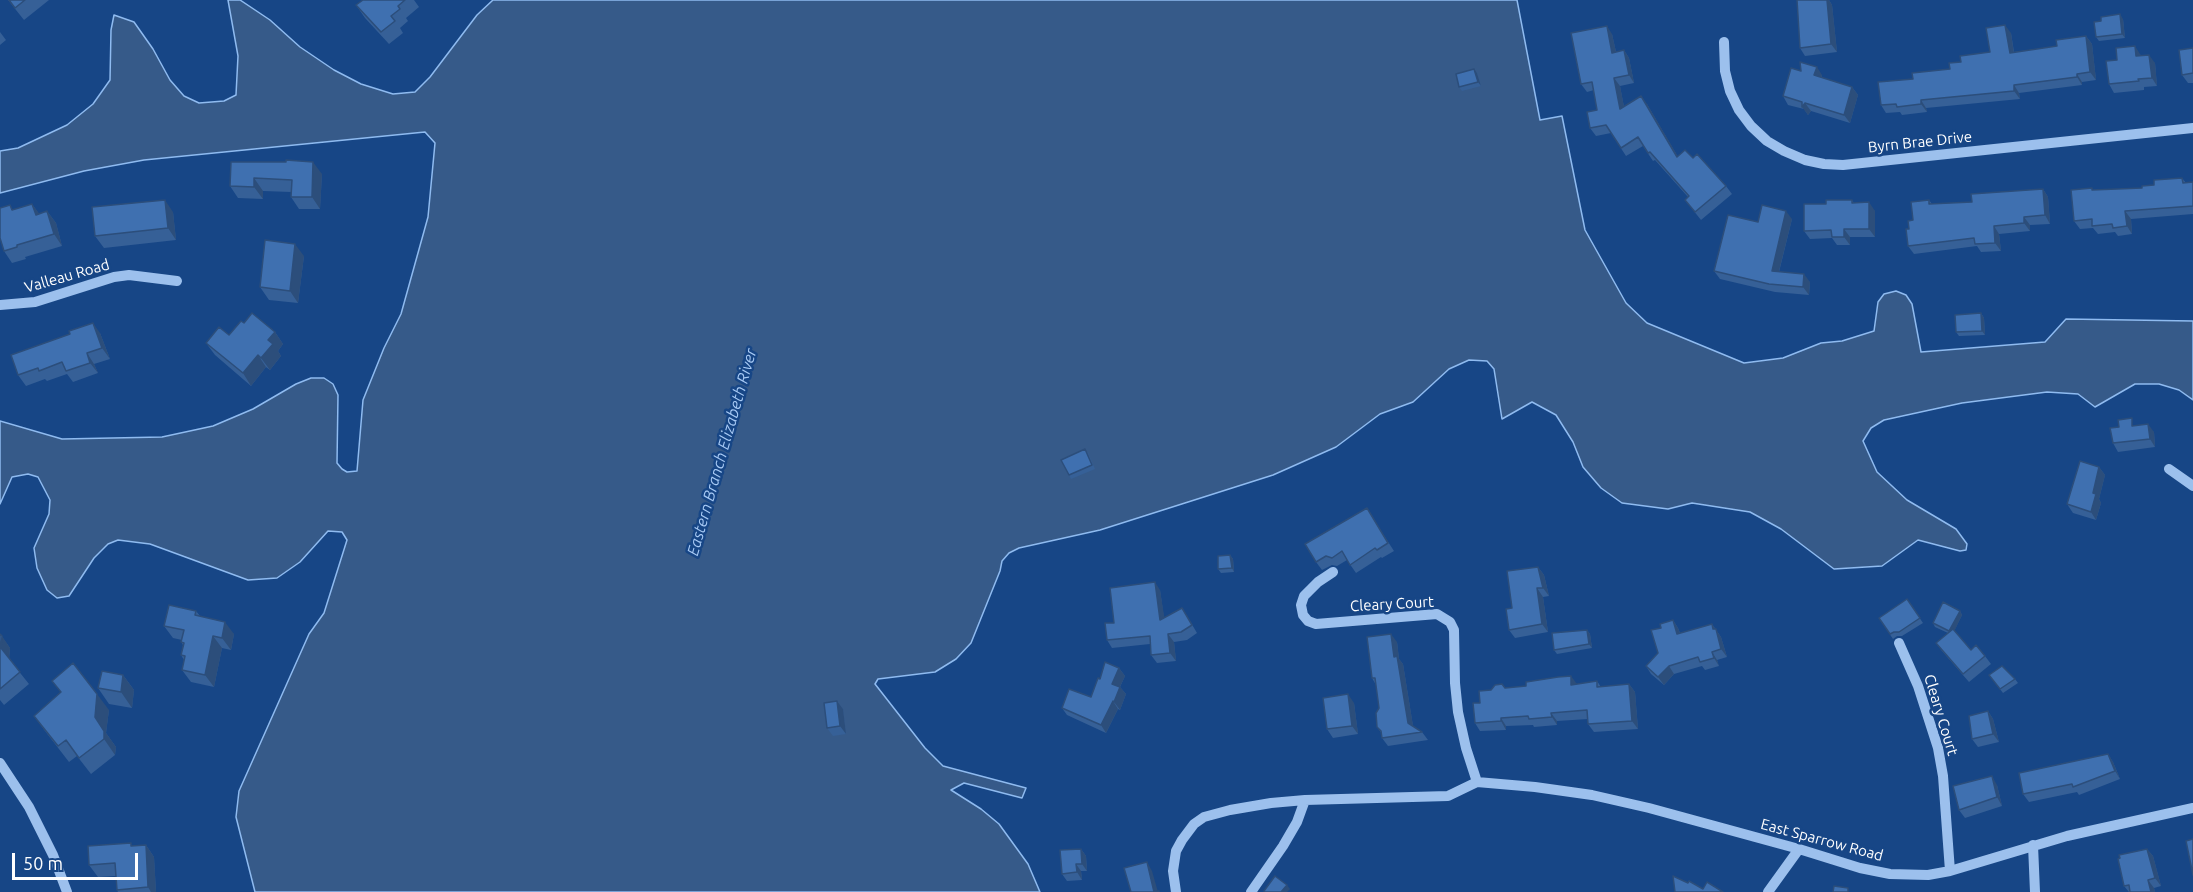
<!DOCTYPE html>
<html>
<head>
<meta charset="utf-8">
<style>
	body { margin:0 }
	#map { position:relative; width:2193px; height:892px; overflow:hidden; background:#174686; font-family:Ubuntu,sans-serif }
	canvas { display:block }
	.scale { position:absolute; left:12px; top:853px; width:126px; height:27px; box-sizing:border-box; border:3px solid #fff; border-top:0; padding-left:8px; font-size:18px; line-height:21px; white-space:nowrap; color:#fff; -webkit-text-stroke:4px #174686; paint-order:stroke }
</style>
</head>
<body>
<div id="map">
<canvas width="2193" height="892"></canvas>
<div class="scale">50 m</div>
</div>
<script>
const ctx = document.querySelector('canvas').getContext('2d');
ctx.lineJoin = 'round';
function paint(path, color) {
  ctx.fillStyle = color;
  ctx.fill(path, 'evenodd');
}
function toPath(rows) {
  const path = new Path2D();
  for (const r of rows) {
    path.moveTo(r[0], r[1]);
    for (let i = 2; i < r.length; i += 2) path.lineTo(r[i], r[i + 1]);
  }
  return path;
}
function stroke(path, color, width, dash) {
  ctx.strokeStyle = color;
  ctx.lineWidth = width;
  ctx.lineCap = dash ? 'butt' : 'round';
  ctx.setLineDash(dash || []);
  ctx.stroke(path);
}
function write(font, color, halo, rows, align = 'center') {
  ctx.font = font + ' Ubuntu,sans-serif';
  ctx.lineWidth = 5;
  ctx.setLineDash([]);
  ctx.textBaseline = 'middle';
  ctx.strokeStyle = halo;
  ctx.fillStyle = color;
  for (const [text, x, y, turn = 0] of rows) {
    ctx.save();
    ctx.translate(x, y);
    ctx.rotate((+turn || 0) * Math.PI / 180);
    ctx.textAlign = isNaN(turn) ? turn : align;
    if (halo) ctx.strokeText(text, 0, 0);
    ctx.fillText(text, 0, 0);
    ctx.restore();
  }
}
const water = toPath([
	[228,0,240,0,270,20,300,47,334,70,361,84,393,94,415,92,430,77,477,15,493,0,1517,0,1540,120,1562,116,1585,230,1626,303,1647,323,1744,363,1783,358,1821,343,1842,341,1874,331,1878,302,1884,294,1896,291,1906,295,1912,304,1921,352,2045,342,2066,319,2193,321,2193,400,2179,390,2159,384,2135,384,2095,407,2078,394,2047,392,1962,403,1884,420,1871,428,1863,441,1877,472,1907,500,1956,529,1967,544,1966,550,1960,551,1918,540,1882,566,1834,569,1781,529,1750,512,1692,503,1668,509,1622,503,1601,488,1583,467,1573,442,1556,415,1532,402,1502,419,1494,369,1487,361,1469,360,1449,369,1413,402,1380,414,1336,447,1273,475,1100,530,1019,548,1009,553,1002,561,1000,571,971,643,956,659,935,672,878,679,875,684,925,748,943,766,1026,788,1022,798,964,783,951,790,981,809,999,824,1028,864,1040,892,255,892,236,817,239,791,309,634,324,613,347,540,342,532,328,531,300,562,277,578,248,580,150,544,118,540,108,544,94,558,69,596,57,598,47,590,37,568,34,548,49,514,50,500,38,477,28,474,12,477,0,504,0,421,62,439,162,437,213,426,253,409,296,384,311,378,324,378,333,384,338,395,337,463,342,469,347,472,357,471,363,400,384,348,401,314,428,217,435,143,425,132,144,160,84,171,0,193,0,151,18,148,67,125,93,104,110,80,111,30,114,15,134,22,153,49,170,80,184,96,199,103,224,101,236,95,238,56,228,0]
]);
const minor = toPath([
	[1724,42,1725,71,1730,91,1739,110,1751,126,1767,141,1784,151,1805,160,1824,164,1843,165,2193,128],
	[0,305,35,302,114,277,129,275,177,281],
	[2169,469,2193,486],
	[1333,572,1318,582,1304,596,1301,605,1303,615,1308,621,1316,624,1437,614,1450,622,1454,630,1455,683,1458,712,1466,748,1477,782],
	[1899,643,1918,686,1938,748,1943,776,1950,871],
	[0,763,29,807,53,855,67,892],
	[1305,800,1448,796,1477,782,1535,787,1592,795,1649,808,1799,849,1860,868,1890,874,1928,875,1950,871,2067,836,2193,808],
	[2033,845,2035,892],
	[1176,892,1173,871,1176,851,1182,840,1194,824,1204,817,1230,810,1271,803,1305,800,1297,822,1283,846,1251,892],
	[1768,892,1799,849]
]);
const wall = toPath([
	[8,0,49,0,24,20],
	[363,0,414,0,419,7,406,18,408,21,400,28,403,33,389,44,365,18,356,5],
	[1797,0,1829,0,1832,5,1837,52,1805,56,1800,48],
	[2123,19,2125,38,2099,41,2096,37,2101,21],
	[0,32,6,40,0,45],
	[2011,33,2014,52,2057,46,2086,36,2092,44,2096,80,2082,82,2082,85,2019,93,2020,99,1926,108,1927,112,1902,115,1900,112,1886,113,1881,105,1913,79,1950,69,1961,62,1990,52],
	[1612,34,1616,52,1624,50,1629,58,1634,83,1620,86,1624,107,1647,104,1678,157,1693,158,1726,186,1732,194,1701,220,1685,200,1688,197,1655,160,1653,161,1643,146,1626,156,1611,133,1596,136,1590,128,1597,110,1594,90,1587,92,1581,84],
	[2193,48,2193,83,2188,83,2182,75],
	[2140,54,2141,56,2155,63,2157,86,2144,87,2144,90,2114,93,2109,84,2117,60],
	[1474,69,1477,73,1481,86,1462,91,1459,87],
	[1801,71,1822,75,1822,78,1852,87,1858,95,1850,123,1811,111,1808,115,1804,109,1788,105,1783,96],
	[231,162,322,174,320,209,299,209,291,197,291,192,263,191,263,199,238,198,230,186],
	[2182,178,2186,183,2193,182,2193,214,2131,219,2132,234,2118,236,2115,232,2098,234,2093,228,2080,229,2074,221,2093,190,2142,188],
	[2043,189,2048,197,2050,224,2030,225,2030,231,1999,234,2001,251,1981,252,1977,246,1914,254,1908,246,1909,229,1913,220,1929,200,1932,204,1972,202],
	[1852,200,1854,203,1875,211,1875,237,1850,237,1850,245,1837,245,1832,238,1810,239,1804,231,1826,204],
	[32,204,39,214,47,211,56,223,62,246,25,257,26,259,12,263,4,251,13,210],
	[173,212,176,240,104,248,95,236],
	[1792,219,1779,272,1810,282,1809,295,1775,292,1720,279,1714,271,1758,222],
	[304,256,298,303,269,300,260,287],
	[1981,313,1984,318,1985,335,1959,336,1956,332],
	[244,323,275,332,283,344,278,351,281,356,270,370,266,367,251,386,215,355,206,343,229,335],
	[100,333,110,359,94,364,98,373,73,382,67,374,47,381,45,379,26,386,18,375],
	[2136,425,2154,432,2155,447,2118,452,2113,443],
	[1085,449,1088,453,1095,469,1071,479,1069,475],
	[2099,467,2105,475,2099,499,2101,503,2096,520,2073,513,2067,504],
	[1372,517,1394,551,1382,558,1381,557,1356,573,1347,560,1337,566,1332,565,1322,570,1316,562],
	[1230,555,1233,559,1234,572,1221,573,1218,569],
	[1538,567,1544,575,1549,596,1543,597,1548,632,1515,638,1509,630,1512,608],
	[1160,590,1164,618,1187,616,1197,633,1187,640,1174,642,1176,661,1157,663,1151,655,1150,644,1112,648,1107,640,1114,623],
	[1907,599,1923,623,1902,636,1897,636,1893,639,1879,618],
	[196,611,200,616,234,634,231,650,222,648,214,687,191,682,182,670,184,660,181,655,183,645,181,642,182,640,173,638,164,626],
	[1960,611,1962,615,1954,631,1971,650,1985,656,1991,664,1969,682,1942,651,1936,643,1948,633,1935,627,1933,623],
	[1673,620,1678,628,1680,633,1712,624,1721,637,1727,657,1717,660,1719,666,1705,670,1702,666,1674,674,1664,685,1651,674,1646,666,1658,653,1661,628],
	[1587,630,1590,634,1592,648,1557,654,1554,650],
	[0,634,10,648,9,659,29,684,4,705,0,700],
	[1397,642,1399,659,1403,664,1413,726,1422,732,1428,740,1388,746,1382,738,1382,734,1377,727,1379,708,1376,685,1372,678],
	[1119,668,1125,676,1120,687,1126,694,1120,710,1118,709,1106,733,1067,715,1062,708,1091,697,1100,679],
	[123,675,134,690,132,708,109,704,98,688],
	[1989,675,2015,679,2018,683,2003,693],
	[1597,681,1601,687,1629,684,1635,692,1638,729,1594,732,1588,724,1588,719,1557,721,1557,725,1534,727,1533,725,1506,726,1506,730,1480,731,1475,723,1480,703,1505,688,1577,684],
	[837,701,843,709,846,734,833,736,827,728],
	[1354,703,1358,734,1333,738,1327,729],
	[109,710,106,733,116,747,115,755,91,774,77,756,69,762,45,731,34,716],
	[1988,711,1993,719,1999,742,1978,747,1972,739],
	[2108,754,2113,762,2120,779,2079,795,2077,792,2029,802,2023,794],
	[1997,785,2002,806,1965,818,1959,810],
	[146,845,154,857,156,892,118,892,117,890,116,876,98,877,89,865,132,846],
	[1081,849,1086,856,1087,871,1081,871,1082,880,1067,881,1062,874],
	[2147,849,2153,856,2161,886,2154,888,2155,892,2129,892,2124,886]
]);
const shadedWall = toPath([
	[1827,0,1829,0,1832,5,1837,52,1831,44],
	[2120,14,2123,19,2125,38,2122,34],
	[2005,25,2011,33,2015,61,2010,53],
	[1607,26,1612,34,1618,61,1612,53],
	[2086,36,2092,44,2096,80,2090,72],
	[2135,46,2140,54,2141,64,2136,56],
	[1624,50,1629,58,1634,83,1629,75],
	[2149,55,2155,63,2157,86,2152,78],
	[1817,67,1822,75,1820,83,1814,75],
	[1474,69,1477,73,1481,86,1478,82],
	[2077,74,2082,82,2082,85,2077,77],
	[1614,78,1620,86,1626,117,1620,109],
	[2014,85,2019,93,2020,99,2014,91],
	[1852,87,1858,95,1850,123,1844,115],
	[1641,96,1647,104,1683,165,1677,157],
	[1921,100,1926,108,1927,112,1921,104],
	[1805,103,1811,111,1808,115,1802,107],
	[313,162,322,174,320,209,312,197],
	[254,178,263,191,263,199,254,187],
	[2043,189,2048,197,2050,224,2045,215],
	[165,200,173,212,176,240,168,228],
	[1869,202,1875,211,1875,237,1869,229],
	[32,204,41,216,36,215],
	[47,211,56,223,62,246,54,234],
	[1786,211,1792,219,1777,279,1772,271],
	[2125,211,2131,219,2132,234,2127,226],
	[2024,217,2030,225,2030,231,2024,223],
	[1994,226,1999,234,2001,251,1995,243],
	[1844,229,1850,237,1850,245,1844,237],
	[295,244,304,256,298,303,290,291],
	[1804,274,1810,282,1809,295,1803,287],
	[1981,313,1984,318,1985,335,1982,331],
	[93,323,100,333,110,359,102,348],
	[275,332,283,344,278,351,281,356,270,370,261,358,268,340],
	[87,353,94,364,98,373,90,363],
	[258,355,266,367,251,386,243,373],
	[2148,424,2154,432,2155,447,2150,439],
	[2099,467,2105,475,2099,499,2101,503,2096,520,2091,512,2093,493],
	[1230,555,1233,559,1234,572,1232,568],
	[1538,567,1544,575,1549,596,1543,588],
	[1155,582,1160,590,1166,628,1160,620],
	[1537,588,1543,597,1548,632,1542,624],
	[1960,611,1962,615,1952,636,1949,631],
	[1673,620,1678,628,1683,642,1677,634],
	[225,622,234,634,231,650,222,638],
	[1712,624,1721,637,1727,657,1721,649],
	[1587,630,1590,634,1592,648,1589,644],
	[1168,634,1174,642,1176,661,1170,653],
	[1391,634,1397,642,1399,659,1403,664,1414,732,1408,723,1394,657],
	[2,636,10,648,9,661,1,648],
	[213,636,222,648,214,687,205,675],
	[1712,652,1717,660,1719,666,1714,658],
	[1669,666,1674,674,1664,685,1658,677],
	[1119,668,1125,676,1118,691,1112,684],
	[123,675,134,690,132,708,121,692],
	[1571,676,1577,684,1571,685],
	[1629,684,1635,692,1638,729,1632,721],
	[1120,687,1126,694,1120,710,1114,702],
	[97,694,109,710,106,733,116,747,115,755,104,739,95,717],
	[1348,694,1354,703,1358,734,1352,726],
	[837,701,843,709,846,734,840,726],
	[1113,701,1118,709,1106,733,1101,725],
	[1988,711,1993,719,1999,742,1993,734],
	[1551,713,1557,721,1557,725,1552,717],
	[1501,718,1506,726,1506,730,1501,721],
	[2108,754,2113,762,2120,779,2115,771],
	[1992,776,1997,785,2002,806,1997,797],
	[146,845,154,857,156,892,151,892,148,887],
	[1081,849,1086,856,1087,871,1082,864],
	[2147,849,2153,856,2161,886,2155,878],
	[1147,862,1152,871,1158,892,1154,892],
	[1076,864,1081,871,1082,880,1077,872],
	[2148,880,2154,888,2155,892,2151,892],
	[1287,885,1290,889,1287,892,1281,892]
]);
const building = toPath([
	[9,0,25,0,15,8,9,0],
	[363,0,405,0,398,6,400,9,391,16,395,21,381,32,356,5,363,0],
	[1797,0,1827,0,1831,44,1800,48,1797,0],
	[2120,14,2122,34,2096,37,2094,22,2101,21,2101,17,2120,14],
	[2005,25,2010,53,2057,46,2056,40,2086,36,2090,72,2077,74,2077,77,2014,85,2014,91,1921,100,1921,104,1897,107,1896,104,1881,105,1878,82,1913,79,1912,73,1950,69,1949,63,1961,62,1960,56,1990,52,1986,28,2005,25],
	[1607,26,1612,53,1624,50,1629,75,1614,78,1620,109,1641,96,1677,157,1685,150,1693,158,1697,154,1726,186,1695,212,1685,200,1689,196,1650,152,1648,153,1638,137,1621,148,1606,125,1590,128,1587,112,1597,110,1592,82,1581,84,1571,33,1607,26],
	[2135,46,2136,56,2149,55,2152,78,2138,79,2139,81,2109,84,2106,61,2117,60,2116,48,2135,46],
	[2193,48,2193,73,2182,75,2179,50,2193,48],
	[1800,62,1817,67,1814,75,1852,87,1844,115,1805,103,1802,107,1802,102,1783,96,1791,68,1801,71,1800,62],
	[1474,69,1478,82,1459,87,1456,74,1474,69],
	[286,160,313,162,312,197,291,197,292,180,254,178,254,187,230,186,231,162,286,162,286,160],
	[2182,178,2183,183,2193,182,2193,206,2125,211,2127,226,2113,228,2112,224,2092,226,2092,219,2074,221,2071,190,2092,188,2092,190,2142,188,2142,186,2154,185,2154,180,2182,178],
	[2043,189,2045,215,2024,217,2024,223,1994,226,1995,243,1975,244,1974,238,1908,246,1906,229,1909,229,1908,221,1913,220,1911,202,1929,200,1929,204,1972,202,1971,194,2043,189],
	[165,200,168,228,95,236,92,207,165,200],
	[1826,200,1852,200,1852,203,1869,202,1869,229,1844,229,1844,237,1832,237,1831,230,1804,231,1804,204,1826,204,1826,200],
	[32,204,36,215,47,211,54,234,17,245,17,247,4,251,0,238,0,208,10,205,12,210,32,204],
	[1762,205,1786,211,1772,271,1804,274,1803,287,1769,284,1714,271,1728,215,1758,222,1762,205],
	[265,240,295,244,290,291,260,287,265,240],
	[252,313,275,332,268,340,273,344,261,358,258,355,243,373,206,343,219,327,229,335,241,321,244,323,252,313],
	[1981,313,1982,331,1956,332,1955,315,1981,313],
	[93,323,102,348,87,353,90,363,66,371,62,362,39,371,38,368,18,375,11,355,70,334,69,331,93,323],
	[2132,418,2132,426,2148,424,2150,439,2113,443,2110,428,2119,427,2118,420,2132,418],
	[1085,449,1092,465,1069,475,1061,460,1085,449],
	[2080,461,2099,467,2093,493,2096,494,2091,512,2067,504,2080,461],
	[1367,508,1388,543,1377,550,1375,548,1350,565,1342,551,1332,558,1326,556,1316,562,1305,544,1367,508],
	[1230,555,1232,568,1218,569,1218,556,1230,555],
	[1538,567,1543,588,1537,588,1542,624,1509,630,1506,609,1512,608,1507,571,1538,567],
	[1155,582,1160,620,1182,608,1192,625,1181,632,1168,634,1170,653,1151,655,1150,636,1107,640,1105,623,1114,623,1110,588,1155,582],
	[1907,599,1920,618,1899,632,1894,632,1890,634,1879,618,1907,599],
	[1943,602,1960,611,1949,631,1933,623,1943,602],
	[169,605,196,611,195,615,225,622,222,638,213,636,205,675,182,670,185,656,181,655,184,643,181,642,184,630,164,626,169,605],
	[1673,620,1677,634,1712,624,1713,629,1716,629,1721,649,1712,652,1714,658,1700,662,1698,657,1669,666,1658,677,1646,666,1658,653,1651,630,1661,628,1660,624,1673,620],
	[1953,629,1971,650,1976,645,1985,656,1963,674,1936,643,1953,629],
	[1587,630,1589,644,1554,650,1552,633,1587,630],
	[0,634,2,636,1,648,20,672,0,689,0,634],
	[1391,634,1394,657,1397,656,1408,723,1422,732,1382,738,1381,731,1377,727,1376,713,1379,708,1375,678,1372,678,1367,637,1391,634],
	[1105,662,1119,668,1112,684,1120,687,1114,702,1113,701,1101,725,1062,708,1069,689,1091,697,1098,678,1100,679,1105,662],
	[73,663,97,694,95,717,104,731,104,739,79,758,66,740,58,746,34,716,61,692,52,681,73,663],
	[2002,666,2015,679,2000,689,1989,675,2002,666],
	[102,671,123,675,121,692,98,688,102,671],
	[1571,676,1571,685,1597,681,1597,687,1629,684,1632,721,1588,724,1587,710,1551,713,1552,717,1529,719,1528,716,1501,718,1501,721,1475,723,1473,703,1480,703,1479,691,1491,690,1495,685,1502,684,1505,688,1526,686,1526,682,1558,677,1571,676],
	[1348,694,1352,726,1327,729,1323,698,1348,694],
	[837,701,840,726,827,728,824,703,837,701],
	[1988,711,1993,734,1972,739,1969,716,1988,711],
	[2108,754,2115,771,2073,787,2072,784,2023,794,2019,773,2108,754],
	[1992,776,1997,797,1959,810,1953,786,1992,776],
	[2193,839,2193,875,2186,841,2193,839],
	[131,843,131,846,146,845,148,887,117,890,115,863,89,865,88,846,131,843],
	[1081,849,1082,864,1076,864,1077,872,1062,874,1060,850,1081,849],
	[2147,849,2155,878,2148,880,2151,892,2130,892,2129,885,2124,886,2118,859,2120,858,2119,855,2147,849],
	[1147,862,1154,892,1159,891,1159,892,1131,892,1124,868,1147,862],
	[1275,876,1287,885,1281,892,1265,892,1264,891,1275,876],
	[1673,876,1688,883,1689,881,1703,889,1707,882,1723,892,1675,892,1673,876],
	[1834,886,1848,888,1848,892,1833,892,1834,886]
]);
const streetNames = [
	["Byrn Brae Drive",1920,142,-6],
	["Valleau Road",67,276,-16],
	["Cleary Court",1392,604,-3],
	["Cleary Court",1941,715,73],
	["East Sparrow Road",1822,840,15]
];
const waterNames = [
	["Eastern Branch Elizabeth River",722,452,-74]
];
paint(water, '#365a89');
stroke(water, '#8fbbf0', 1.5);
stroke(minor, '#9cc0ed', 10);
paint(wall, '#366097');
paint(shadedWall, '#2c4e7b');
paint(building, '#3f70b0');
stroke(building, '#2c4e7b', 1.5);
write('15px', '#fff', '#174686', streetNames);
write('italic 16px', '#a8caf5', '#174686', waterNames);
</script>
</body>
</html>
